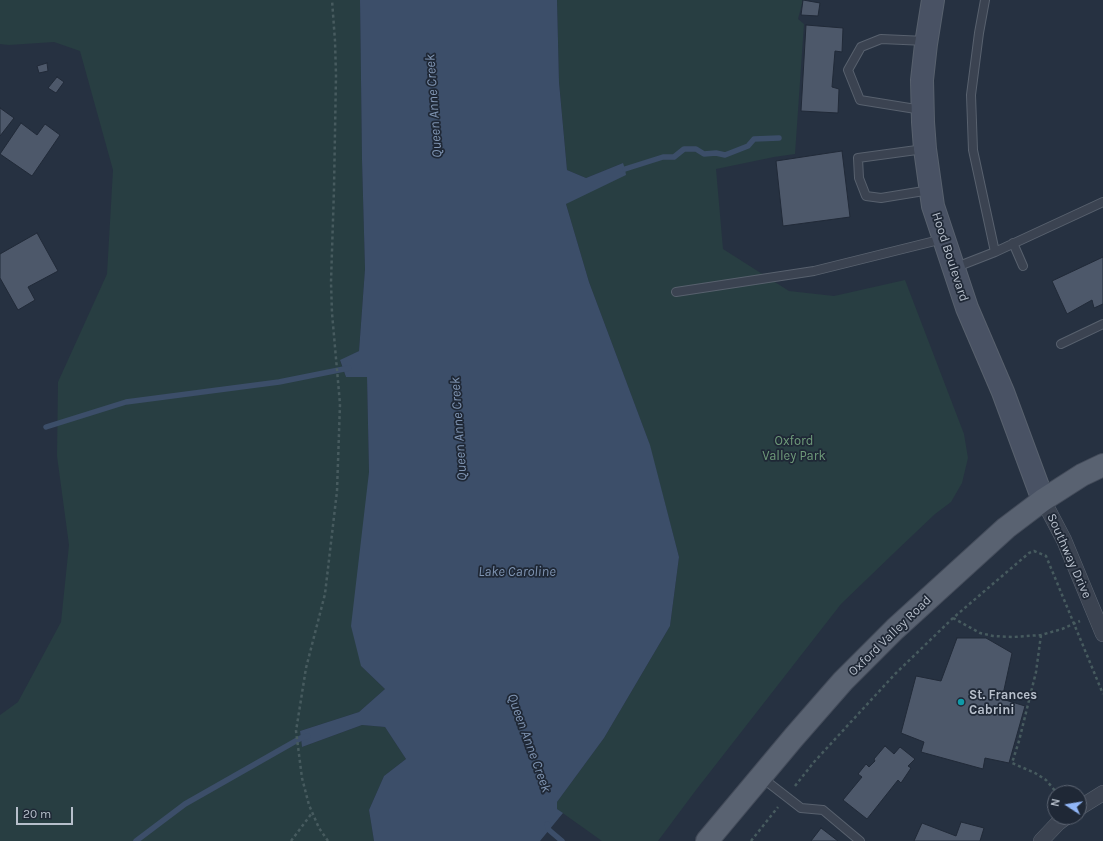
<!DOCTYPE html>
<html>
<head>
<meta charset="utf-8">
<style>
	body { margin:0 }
	#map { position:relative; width:1103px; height:841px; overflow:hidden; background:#263141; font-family:Karla,sans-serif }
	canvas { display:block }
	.north { position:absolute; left:1047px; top:785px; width:40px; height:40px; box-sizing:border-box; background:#1f2836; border:1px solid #5c6472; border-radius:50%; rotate:282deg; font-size:11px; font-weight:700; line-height:16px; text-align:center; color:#b7bfcb }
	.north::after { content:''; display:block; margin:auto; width:14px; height:18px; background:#91b6f7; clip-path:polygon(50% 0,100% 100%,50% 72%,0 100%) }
	.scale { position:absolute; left:16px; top:807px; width:57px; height:18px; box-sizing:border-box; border:2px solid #b7bfcb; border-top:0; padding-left:5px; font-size:12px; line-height:14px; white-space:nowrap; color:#b7bfcb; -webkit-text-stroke:3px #1f2836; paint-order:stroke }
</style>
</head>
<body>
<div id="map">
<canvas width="1103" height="841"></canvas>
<div class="north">N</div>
<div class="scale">20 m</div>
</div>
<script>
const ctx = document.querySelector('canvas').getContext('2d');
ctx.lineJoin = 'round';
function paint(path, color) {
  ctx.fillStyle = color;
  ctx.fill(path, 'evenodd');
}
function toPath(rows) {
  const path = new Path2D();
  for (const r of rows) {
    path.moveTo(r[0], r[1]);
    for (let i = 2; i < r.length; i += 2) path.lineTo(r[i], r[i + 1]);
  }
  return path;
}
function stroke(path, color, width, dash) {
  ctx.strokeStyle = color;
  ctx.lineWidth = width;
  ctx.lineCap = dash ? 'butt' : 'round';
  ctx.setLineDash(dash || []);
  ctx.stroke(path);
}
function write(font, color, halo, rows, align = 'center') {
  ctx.font = font + ' Karla,sans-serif';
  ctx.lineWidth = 3.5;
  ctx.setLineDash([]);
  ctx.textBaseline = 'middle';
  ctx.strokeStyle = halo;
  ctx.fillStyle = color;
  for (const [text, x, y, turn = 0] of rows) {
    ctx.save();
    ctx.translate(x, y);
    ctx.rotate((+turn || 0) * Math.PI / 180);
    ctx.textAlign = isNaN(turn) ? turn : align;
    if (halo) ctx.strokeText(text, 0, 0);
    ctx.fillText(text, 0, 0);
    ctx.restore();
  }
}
const green = toPath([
	[0,0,360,0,362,160,365,269,359,351,340,361,346,377,367,377,369,472,361,666,385,689,359,712,300,731,302,747,362,725,385,727,406,759,384,776,369,810,374,841,0,841,0,715,18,702,61,622,69,545,57,456,58,382,107,274,113,170,80,51,54,42,9,45,0,44],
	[557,0,803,0,798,19,804,24,795,154,774,157,716,169,723,249,789,291,834,296,905,280,964,434,968,458,962,483,951,502,935,514,895,552,841,604,696,790,658,841,602,841,557,809,557,802,604,738,670,626,679,557,648,440,589,282,566,204,623,163,586,178,567,170,559,82]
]);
const water = toPath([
	[360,0,557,0,559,82,567,170,586,178,623,163,625,169,626,175,566,204,589,282,650,445,679,557,670,626,604,738,557,802,557,809,563,813,540,841,374,841,369,810,384,776,406,759,385,727,362,725,302,747,300,731,359,712,385,689,361,666,351,626,369,472,367,377,346,377,340,360,359,351,365,269,362,160]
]);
const stream = toPath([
	[625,169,663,157,674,157,684,149,696,149,704,154,716,153,725,155,748,146,754,139,779,138],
	[46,427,126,402,279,382,349,368],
	[547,824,549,830,562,841],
	[136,841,185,804,301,738,308,736]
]);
const building = toPath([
	[803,0,820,3,818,16,801,15,803,0],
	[806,25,843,28,842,52,835,51,832,87,839,89,838,113,801,111,806,25],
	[47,63,48,71,39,73,37,66,47,63],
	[57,77,64,82,56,93,48,88,57,77],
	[0,108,14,118,0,136,0,108],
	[21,123,37,135,45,124,60,135,32,176,0,154,21,123],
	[842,151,850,217,783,226,776,161,842,151],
	[37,233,58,271,28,287,35,300,18,310,0,278,0,254,37,233],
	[1103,257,1103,304,1094,308,1092,300,1067,314,1052,281,1103,257],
	[957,638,986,638,1012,653,1002,699,1025,706,1009,763,985,758,983,769,921,752,924,742,901,733,916,676,941,681,957,638],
	[885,746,894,754,900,747,915,759,908,766,911,768,901,783,898,780,867,819,843,800,862,777,858,774,866,764,869,767,875,761,874,759,885,746],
	[961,822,984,828,980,841,914,841,922,823,956,836,961,822],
	[821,828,838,841,811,841,821,828]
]);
const path = toPath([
	[953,618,980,633,993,636,1013,637,1041,635,1062,629,1080,621],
	[1041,635,1036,672,1019,741,1012,763,1035,773,1046,780,1057,793],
	[795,786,814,762,895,674,953,618,1029,553,1034,551,1046,556,1103,694],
	[291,841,312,813],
	[328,841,319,828,309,805,302,778,296,731,306,668,325,594,337,491,340,404,332,313,331,282,334,189,336,75,335,41,332,0],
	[751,841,778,807]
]);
const lane = toPath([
	[985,0,979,33,971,95,973,150,995,252],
	[922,110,860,100,848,70,861,47,881,39,926,41],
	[924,149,858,158,859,178,866,196,881,198,930,190],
	[1013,243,1023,266],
	[954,268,995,252,1103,202],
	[676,292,814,271,943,239],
	[1061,344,1103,324],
	[761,777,801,808,823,810,860,841]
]);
const street = toPath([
	[1043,500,1064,540,1103,634],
	[1079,808,1103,793],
	[1041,841,1058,823,1066,817]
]);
const secondary = toPath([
	[933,0,926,44,922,80,923,122,925,149,933,206,967,308,1003,392,1043,500]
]);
const primary = toPath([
	[707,841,794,737,843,681,895,629,1006,528,1043,500,1082,475,1103,465]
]);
const markers = [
	[961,702,4,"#0f9aa8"]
];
const streetNames = [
	["Hood Boulevard",950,257,72],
	["Southway Drive",1069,556,66],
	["Oxford Valley Road",890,636,-44]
];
const parkNames = [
	["Oxford",794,441],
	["Valley Park",794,456]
];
const poiNames = [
	["St. Frances",969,695],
	["Cabrini",969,710]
];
const waterNames = [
	["Queen Anne Creek",434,106,-94],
	["Queen Anne Creek",459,429,-94],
	["Lake Caroline",517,572],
	["Queen Anne Creek",529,743,70]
];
paint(green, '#283e42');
paint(water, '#3c4e69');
stroke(stream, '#3c4e69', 5.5);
paint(building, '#4d586a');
stroke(building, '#212a38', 1);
stroke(lane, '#58616e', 10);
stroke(street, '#58616e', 16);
stroke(secondary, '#58616e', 24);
stroke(primary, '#444c5a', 24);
stroke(path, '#475b5f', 2.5, [3, 3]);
stroke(lane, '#3b4351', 8);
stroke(street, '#3b4351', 15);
stroke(secondary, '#495264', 22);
stroke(primary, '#596271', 22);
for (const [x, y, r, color] of markers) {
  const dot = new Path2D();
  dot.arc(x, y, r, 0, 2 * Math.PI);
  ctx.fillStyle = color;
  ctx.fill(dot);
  stroke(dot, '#1f2836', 1.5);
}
write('13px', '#b7bfcb', '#1f2836', streetNames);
write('13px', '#6f9b7a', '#1f2836', parkNames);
write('bold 13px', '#b7bfcb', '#1f2836', poiNames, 'left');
write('italic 14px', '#7f94b2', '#1f2836', waterNames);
</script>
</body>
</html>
